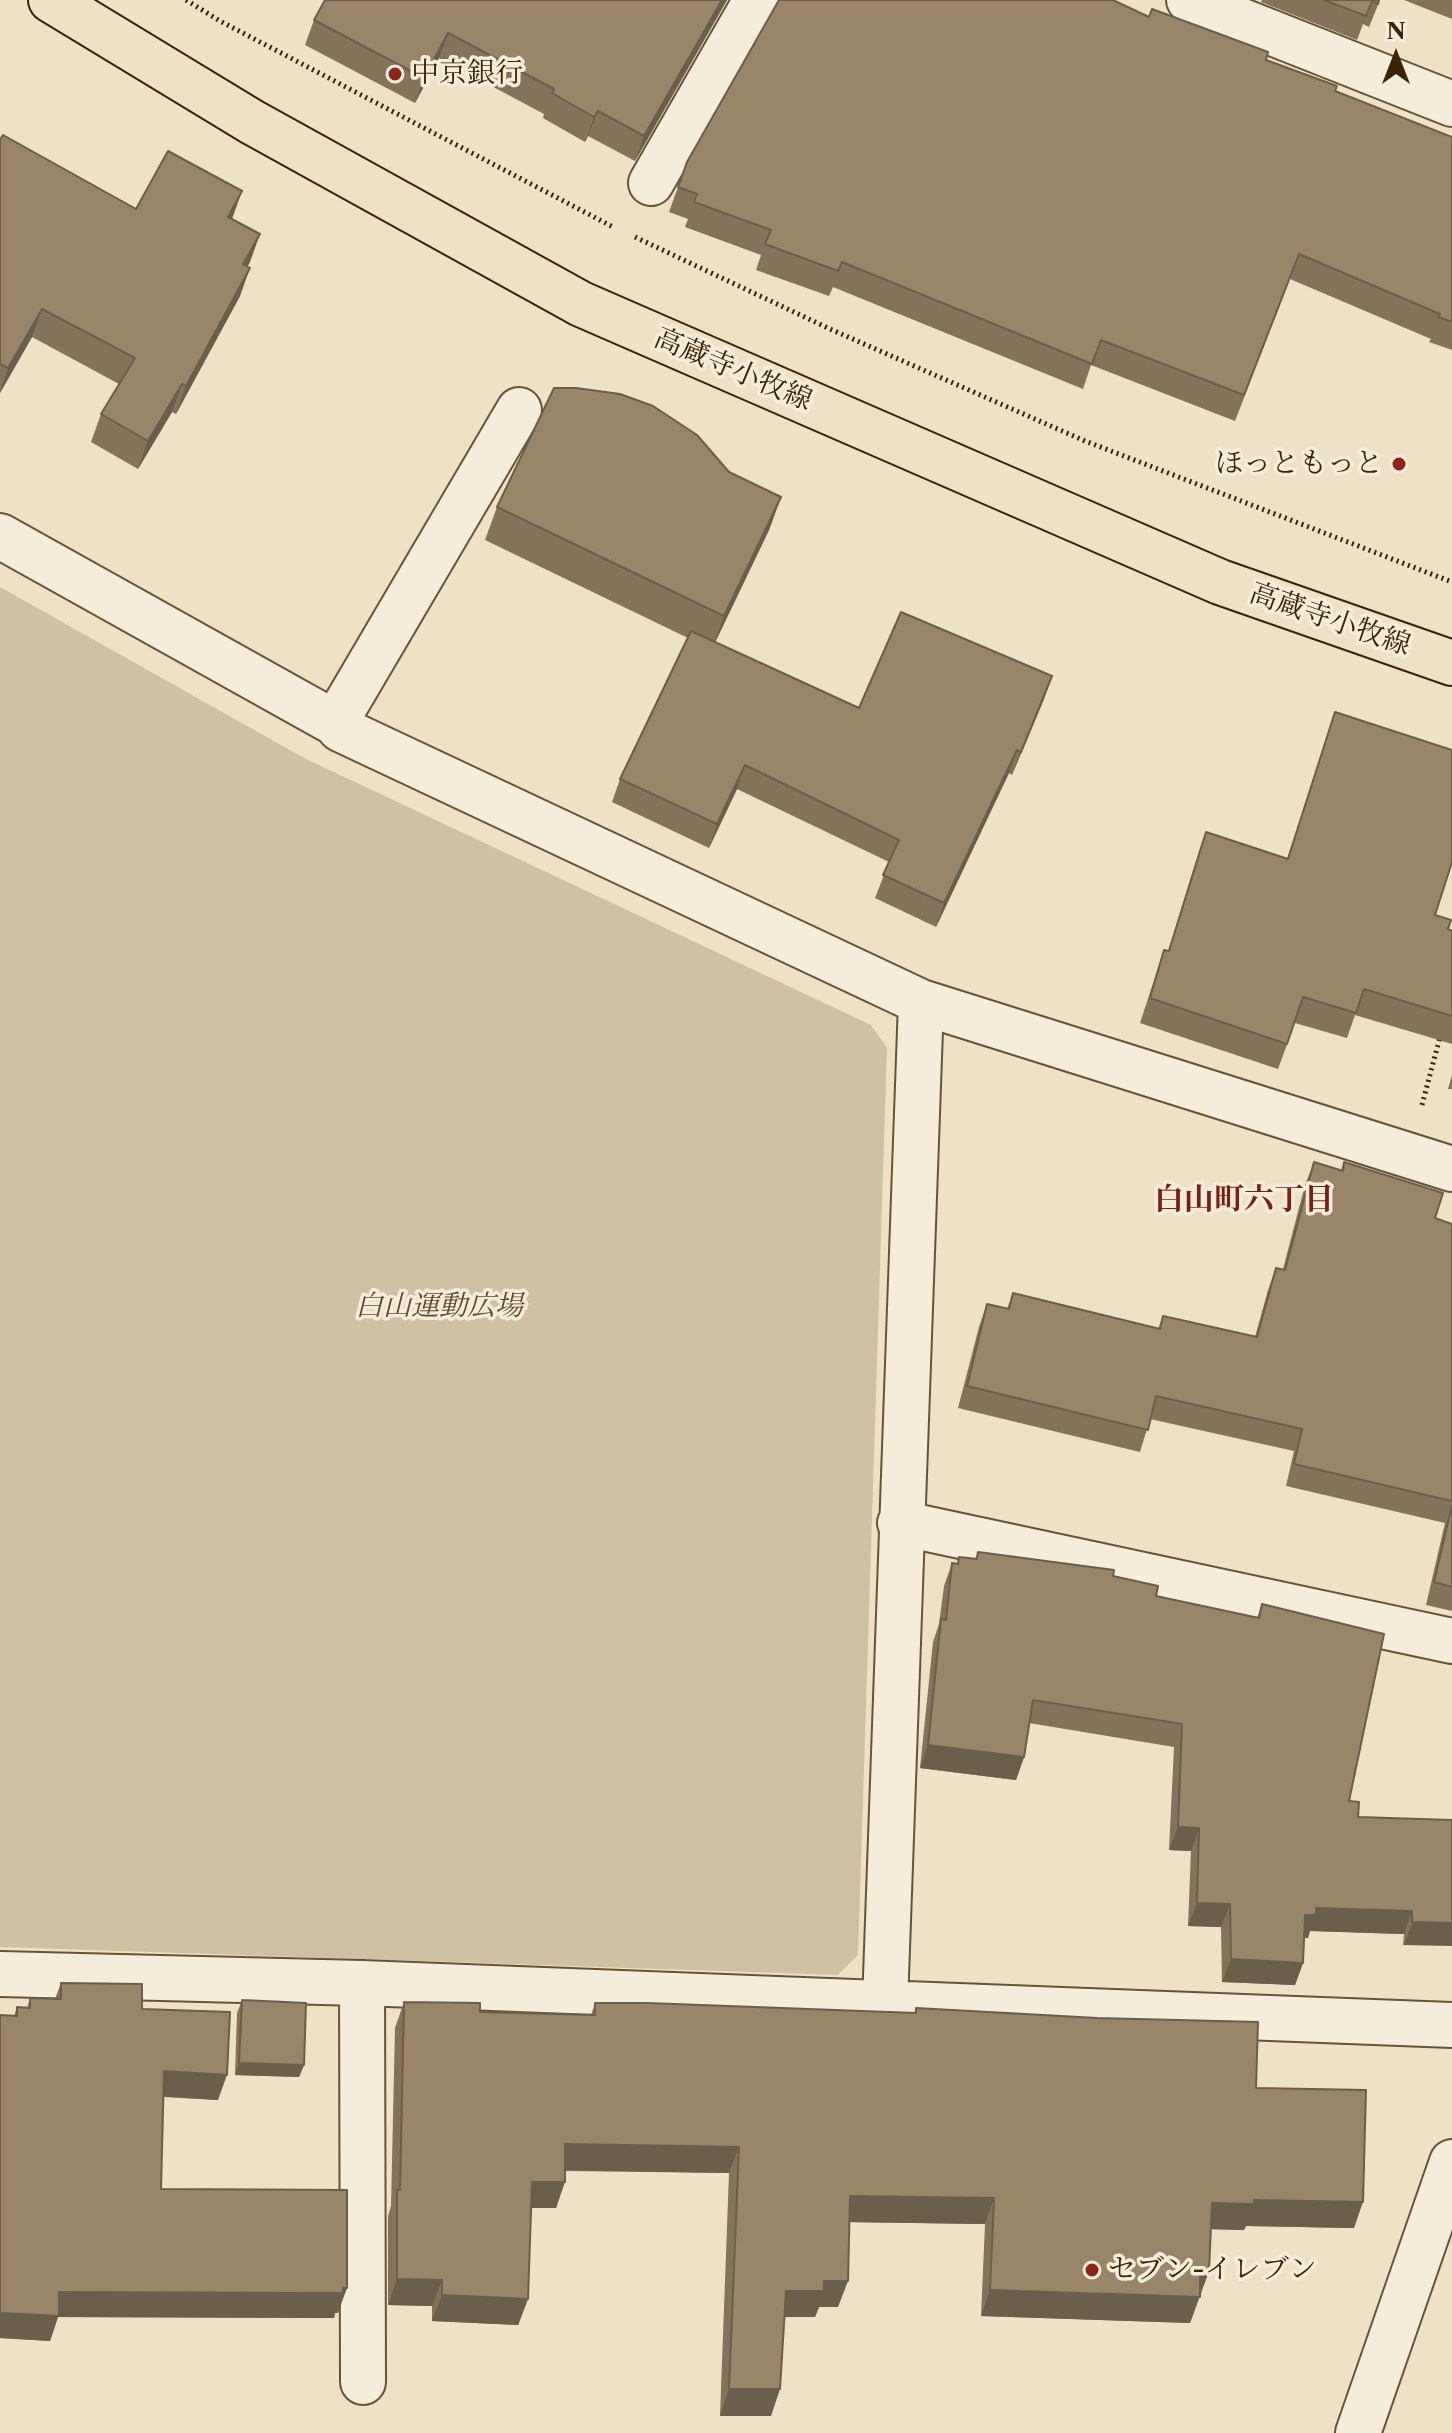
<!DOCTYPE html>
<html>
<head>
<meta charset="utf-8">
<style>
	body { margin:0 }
	#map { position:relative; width:1452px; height:2433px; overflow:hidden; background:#efe1c5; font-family:"Libre Caslon Text",serif }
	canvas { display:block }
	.north { position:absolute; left:1356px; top:16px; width:80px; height:80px; -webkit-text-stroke:6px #f5ecd9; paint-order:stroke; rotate:0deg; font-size:22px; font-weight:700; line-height:32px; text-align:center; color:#3b2405 }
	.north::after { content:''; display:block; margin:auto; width:28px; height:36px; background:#3b2405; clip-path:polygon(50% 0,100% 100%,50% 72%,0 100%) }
</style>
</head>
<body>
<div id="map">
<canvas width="1452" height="2433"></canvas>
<div class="north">N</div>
</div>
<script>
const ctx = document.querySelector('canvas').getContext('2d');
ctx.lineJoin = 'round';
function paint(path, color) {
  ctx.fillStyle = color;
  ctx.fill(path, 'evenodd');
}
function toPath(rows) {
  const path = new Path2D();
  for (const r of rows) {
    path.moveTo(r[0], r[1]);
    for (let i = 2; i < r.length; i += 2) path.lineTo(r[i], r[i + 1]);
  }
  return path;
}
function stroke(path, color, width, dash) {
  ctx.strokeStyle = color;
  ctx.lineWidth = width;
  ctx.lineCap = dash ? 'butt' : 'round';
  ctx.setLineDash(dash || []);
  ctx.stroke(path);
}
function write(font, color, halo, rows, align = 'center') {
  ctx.font = font + ' "Libre Caslon Text","Noto Serif JP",serif';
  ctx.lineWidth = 7;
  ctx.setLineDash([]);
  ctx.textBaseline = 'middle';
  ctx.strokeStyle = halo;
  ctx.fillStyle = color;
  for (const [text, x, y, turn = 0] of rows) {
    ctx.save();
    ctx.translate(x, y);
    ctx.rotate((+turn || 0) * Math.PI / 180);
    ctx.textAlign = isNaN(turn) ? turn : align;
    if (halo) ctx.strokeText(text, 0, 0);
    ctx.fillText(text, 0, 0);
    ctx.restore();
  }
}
const green = toPath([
	[0,587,304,758,871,1025,887,1048,858,1955,838,1975,0,1947]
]);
const path = toPath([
	[186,0,220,21,615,228],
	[635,237,830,329,1085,441,1452,582],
	[1422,1105,1440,1037]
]);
const minor = toPath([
	[1189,0,1452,104],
	[651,183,756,0],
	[0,536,335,723,340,729,921,1002,1452,1169],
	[335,723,519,410],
	[900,1523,1452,1641],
	[0,1974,362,1983,1452,2025],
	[362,1983,363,2382],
	[885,2004,921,1002],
	[1358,2433,1452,2162]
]);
const major = toPath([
	[51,0,252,122,581,304,1220,582,1452,663]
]);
const wall = toPath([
	[727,0,635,161,588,136,585,142,543,118,544,114,439,58,415,103,305,45,314,20],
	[1262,0,1380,0,1369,27,1363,24,1357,40,1261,2],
	[1404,0,1452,0,1452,19],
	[1149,17,1266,60,1335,91,1452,137,1452,350,1429,342,1431,339,1290,279,1235,421,1091,365,1083,389,833,287,829,296,756,270,761,255,685,227,688,219,669,212,687,162],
	[0,140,136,209,232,219,250,262,247,266,240,296,176,414,172,412,138,469,91,442,101,414,119,384,32,337,0,393],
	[729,472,781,497,769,530,715,642,859,708,1044,699,1012,775,1009,773,936,927,875,898,889,862,737,789,709,848,612,802,620,779,688,638,485,540,497,507],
	[1335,712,1435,915,1448,929,1452,931,1452,1044,1355,1015,1347,1038,1295,1023,1278,1069,1140,1023,1164,950,1168,951,1197,858,1206,832,1287,859],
	[1452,1075,1452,1089,1448,1089],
	[1314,1162,1341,1170,1344,1162,1435,1218,1452,1224,1452,1611,1426,1605,1445,1523,1286,1486,1294,1451,1150,1419,1140,1452,958,1408,979,1327,987,1304,1007,1309,1013,1293,1158,1329,1163,1316,1255,1337,1268,1290,1276,1268,1283,1269,1305,1185],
	[978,1552,1113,1576,1156,1596,1257,1618,1262,1604,1358,1817,1452,1820,1403,1945,1404,1934,1310,1931,1308,1938,1304,1938,1303,1963,1295,1985,1222,1982,1221,1927,1188,1926,1191,1851,1169,1850,1174,1747,1029,1723,1024,1757,1016,1780,920,1768,933,1642,939,1624,944,1586,952,1563,957,1564,959,1557,975,1559],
	[61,1983,142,2009,218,2100,163,2097,161,2189,338,2313,335,2313,334,2318,58,2317,50,2341,0,2338,0,2015,14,2016,17,2007,27,2008,30,1998,55,1999],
	[242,2000,304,2065,299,2077,235,2075,237,2013],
	[404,2002,480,2012,591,2015,595,2003,914,2013,916,2008,1256,2088,1354,2228,1246,2226,1244,2230,1211,2229,1209,2271,1190,2323,981,2316,985,2224,849,2222,838,2307,819,2307,815,2317,784,2317,771,2416,720,2416,729,2173,565,2171,556,2208,531,2208,528,2299,518,2325,432,2321,432,2306,388,2305,388,2216,391,2206,395,2028]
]);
const shadedWall = toPath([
	[722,0,727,0,635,161,644,136],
	[448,33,439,58,415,103,424,78],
	[598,111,588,136,585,142,594,117],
	[242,191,232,219,228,217],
	[260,234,250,262,233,292,243,264],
	[250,268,240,296,176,414,186,386],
	[42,309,32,337,0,393,8,368],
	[182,384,172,412,138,469,148,441],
	[781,497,769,530,712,649,724,616],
	[1052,676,1044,699,1012,775,1021,752],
	[1017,750,1009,773,936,927,944,903],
	[745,765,737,789,709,848,717,824],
	[928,1745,1024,1757,1016,1780,920,1768],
	[1178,1827,1199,1828,1191,1851,1169,1850],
	[1197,1903,1230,1904,1221,1927,1188,1926],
	[1316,1908,1412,1911,1404,1934,1310,1931,1308,1938,1297,1937,1305,1915],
	[1412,1922,1452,1923,1452,1946,1403,1945],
	[1231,1959,1303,1963,1295,1985,1222,1982],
	[239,2063,304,2065,299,2077,235,2075],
	[164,2071,227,2075,218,2100,155,2096],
	[565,2144,739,2147,729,2173,556,2170],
	[532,2182,565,2182,556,2208,523,2208],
	[850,2196,994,2198,985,2224,840,2222],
	[1254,2200,1363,2202,1354,2228,1246,2226,1244,2230,1202,2229,1212,2203],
	[1200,2271,1209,2271,1190,2323,981,2316,990,2290],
	[397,2279,442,2280,432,2306,388,2305],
	[824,2281,848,2281,838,2307,819,2307,815,2317,776,2317,786,2291],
	[347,2288,338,2313,335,2313,334,2318,58,2317,50,2341,0,2338,0,2313,59,2292],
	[442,2295,528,2299,518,2325,432,2321],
	[729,2389,780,2389,771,2416,720,2416]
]);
const building = toPath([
	[325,0,722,0,644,136,598,111,594,117,552,93,554,89,448,33,424,78,314,20,325,0],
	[779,0,1113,0,1149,17,1152,9,1268,52,1266,60,1337,86,1335,91,1452,137,1452,322,1438,317,1440,314,1299,254,1244,395,1101,340,1092,364,842,262,838,271,765,244,771,230,694,202,697,194,678,187,687,162,779,0],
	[1324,0,1379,0,1378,4,1372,1,1366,16,1324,0],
	[3,135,136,209,168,151,242,191,228,217,260,234,243,264,250,268,186,386,182,384,148,441,101,414,135,358,42,309,8,368,0,364,0,140,3,135],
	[554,388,576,388,620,394,653,406,697,435,729,472,781,497,724,616,497,507,554,388],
	[901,612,1052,676,1021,752,1017,750,944,903,883,875,899,840,745,765,717,824,620,779,691,631,859,708,901,612],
	[1335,712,1452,750,1452,862,1435,915,1451,920,1448,929,1452,931,1452,1016,1364,989,1356,1013,1303,997,1287,1044,1150,998,1164,950,1169,951,1206,832,1288,859,1335,712],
	[1314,1162,1343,1171,1344,1162,1443,1193,1435,1218,1452,1224,1452,1501,1294,1464,1302,1429,1156,1396,1148,1430,967,1386,987,1304,1009,1309,1013,1293,1160,1329,1163,1316,1257,1337,1276,1268,1285,1270,1314,1162],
	[1452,1505,1452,1587,1434,1582,1452,1505],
	[978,1552,1114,1570,1113,1576,1158,1586,1156,1596,1259,1618,1262,1604,1384,1634,1349,1801,1359,1802,1358,1817,1452,1820,1452,1923,1412,1922,1412,1911,1316,1908,1316,1915,1305,1915,1303,1963,1231,1959,1230,1904,1197,1903,1199,1828,1178,1827,1182,1724,1033,1700,1024,1757,928,1745,941,1619,946,1620,952,1563,958,1564,959,1557,977,1559,978,1552],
	[61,1983,142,1984,142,2009,230,2012,227,2075,164,2071,161,2189,347,2190,347,2288,343,2288,343,2293,59,2292,59,2316,0,2313,0,2015,17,2016,17,2007,30,2008,30,1998,61,1999,61,1983],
	[242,2000,306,2003,304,2065,239,2063,242,2000],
	[404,2002,480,2003,480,2012,595,2015,595,2003,647,2003,916,2013,916,2008,1097,2018,1258,2022,1256,2088,1366,2090,1363,2202,1254,2200,1254,2204,1212,2203,1209,2271,1200,2271,1200,2297,990,2290,994,2198,850,2196,848,2281,824,2281,824,2291,786,2291,780,2389,729,2389,739,2147,565,2144,565,2182,532,2182,528,2299,442,2295,442,2280,397,2279,397,2190,400,2190,404,2002]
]);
const markers = [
	[395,74,8,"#8f2418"],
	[1399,464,8,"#8f2418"],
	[1092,2270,8,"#8f2418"]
];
const poiNames = [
	["中京銀行",411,74],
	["ほっともっと",1383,464,"right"],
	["セブン-イレブン",1108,2270]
];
const streetNames = [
	["高蔵寺小牧線",733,370,23],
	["高蔵寺小牧線",1330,620,19]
];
const parkNames = [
	["白山運動広場",439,1307]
];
const neighbourhoodNames = [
	["白山町六丁目",1244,1200]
];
paint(green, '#d0c1a4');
stroke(minor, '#685335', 48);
stroke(major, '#3b2405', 48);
stroke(path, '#3b2405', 5, [2, 4]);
stroke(minor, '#f5ecd9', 44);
stroke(major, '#efe1c5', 44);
paint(wall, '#84735a');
paint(shadedWall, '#6b5e4a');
paint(building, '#998669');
stroke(building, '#6b5e4a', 2);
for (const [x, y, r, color] of markers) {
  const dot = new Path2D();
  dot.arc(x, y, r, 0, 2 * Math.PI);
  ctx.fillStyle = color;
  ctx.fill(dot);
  stroke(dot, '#f5ecd9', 3);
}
write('28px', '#3b2405', '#f5ecd9', poiNames, 'left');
write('28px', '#3b2405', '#f5ecd9', streetNames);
write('italic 28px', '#604b2d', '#f5ecd9', parkNames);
write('bold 30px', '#7a1f14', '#f5ecd9', neighbourhoodNames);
</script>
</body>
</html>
